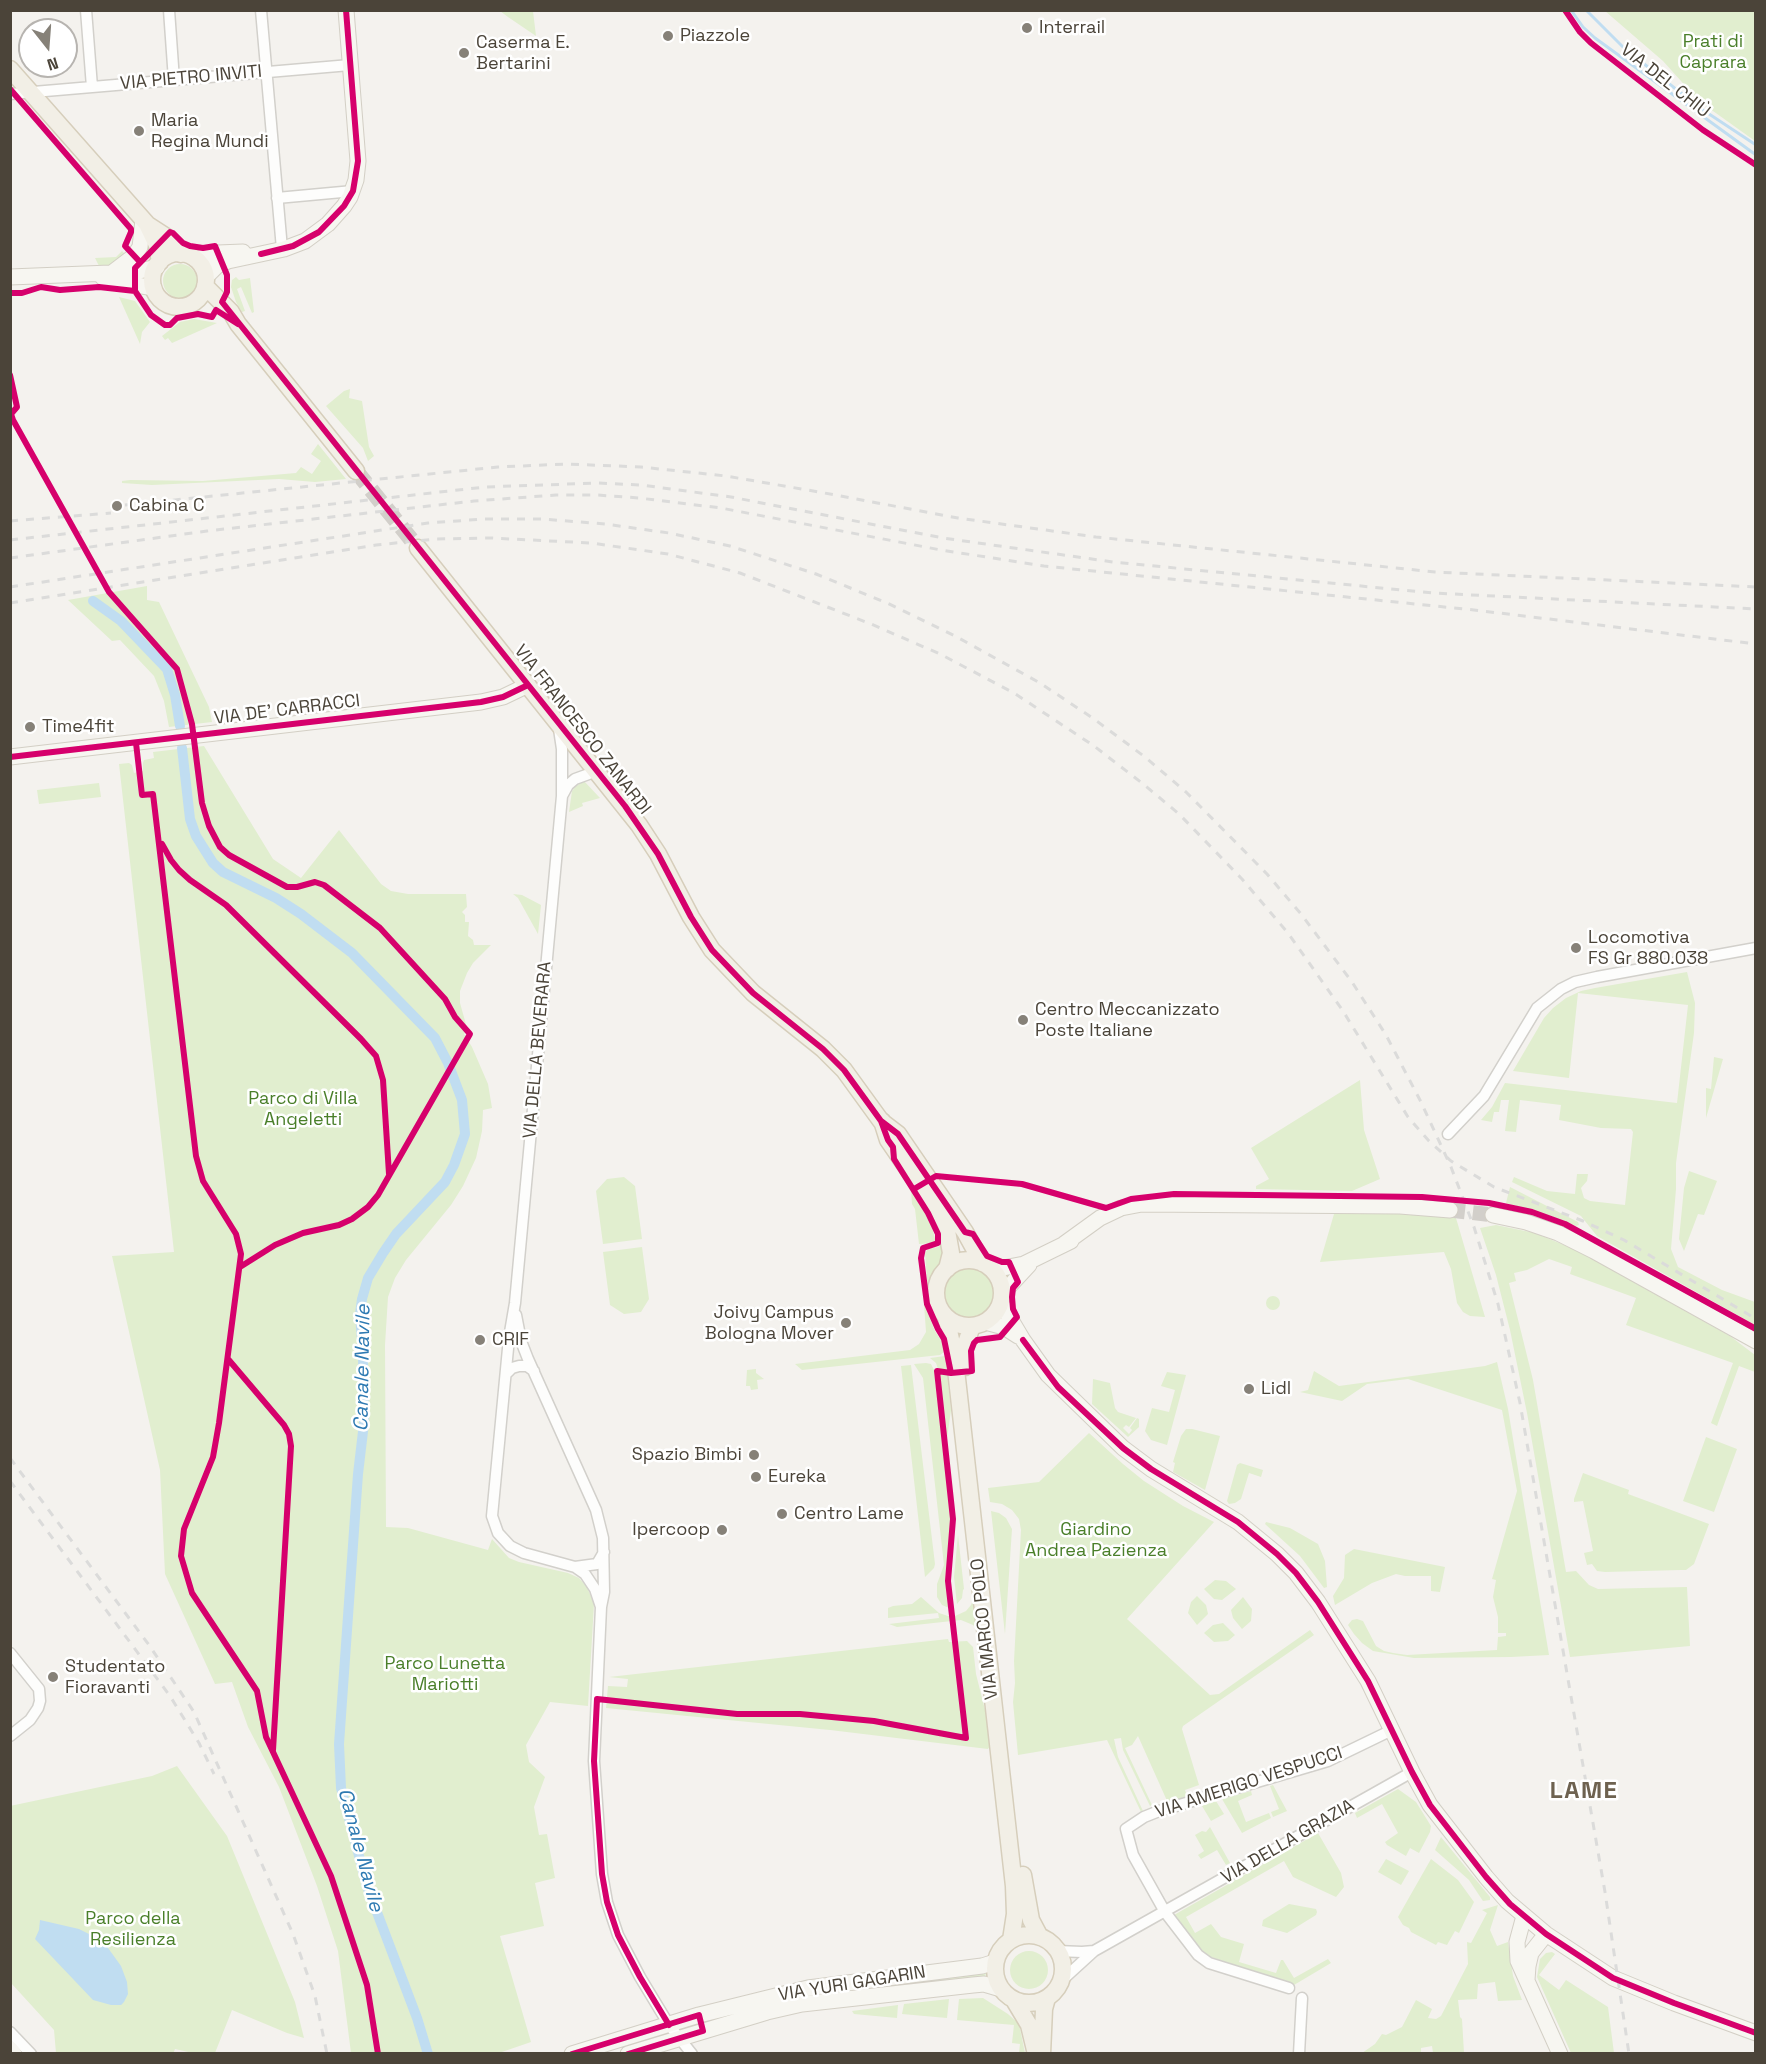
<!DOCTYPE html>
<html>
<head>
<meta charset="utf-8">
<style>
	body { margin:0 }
	#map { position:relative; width:1766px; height:2064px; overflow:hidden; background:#f4f2ee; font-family:"Space Grotesk",sans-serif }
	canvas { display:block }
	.frame { position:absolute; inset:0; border:12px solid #4b4439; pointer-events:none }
	.north { position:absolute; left:18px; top:18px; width:60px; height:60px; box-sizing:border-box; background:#fff; border:2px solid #b7b4b0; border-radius:50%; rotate:163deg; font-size:16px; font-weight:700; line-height:24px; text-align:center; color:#4b4439 }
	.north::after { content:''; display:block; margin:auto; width:21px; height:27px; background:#868178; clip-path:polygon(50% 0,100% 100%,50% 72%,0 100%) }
</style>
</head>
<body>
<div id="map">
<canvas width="1766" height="2064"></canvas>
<div class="frame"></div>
<div class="north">N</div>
</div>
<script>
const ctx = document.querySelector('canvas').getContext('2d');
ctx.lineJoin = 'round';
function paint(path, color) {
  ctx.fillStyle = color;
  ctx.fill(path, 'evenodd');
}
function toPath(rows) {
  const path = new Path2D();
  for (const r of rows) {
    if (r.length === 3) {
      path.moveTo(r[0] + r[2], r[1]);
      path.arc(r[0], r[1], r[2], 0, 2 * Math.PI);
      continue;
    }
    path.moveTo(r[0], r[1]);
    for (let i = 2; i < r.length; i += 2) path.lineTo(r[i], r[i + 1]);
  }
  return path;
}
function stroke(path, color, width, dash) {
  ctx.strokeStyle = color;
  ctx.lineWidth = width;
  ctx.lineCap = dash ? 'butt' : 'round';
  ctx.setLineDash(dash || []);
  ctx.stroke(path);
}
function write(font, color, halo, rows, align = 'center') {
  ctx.font = font + ' "Space Grotesk",sans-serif';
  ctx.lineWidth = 5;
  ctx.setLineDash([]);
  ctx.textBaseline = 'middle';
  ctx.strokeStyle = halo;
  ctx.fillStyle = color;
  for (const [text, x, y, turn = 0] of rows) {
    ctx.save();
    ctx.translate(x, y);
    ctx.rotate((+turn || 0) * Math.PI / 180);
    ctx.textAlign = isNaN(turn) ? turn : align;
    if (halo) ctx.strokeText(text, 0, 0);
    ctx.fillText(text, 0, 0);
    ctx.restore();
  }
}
const green = toPath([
	[500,11,533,11,536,36,508,17],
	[1605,11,1755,11,1755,141,1699,101,1663,61],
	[122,251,128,257,115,265,99,266,95,258,116,257],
	[180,281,17],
	[236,277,239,280,250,278,254,312,252,313,241,287,237,289,245,311,242,312,236,302,231,287,232,280],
	[119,297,135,301,150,322,142,332,140,344],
	[194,319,217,323,172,343,168,338,165,340,162,336,180,322],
	[350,389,349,398,362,401,369,447,374,456,368,461,363,448,326,406,344,391],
	[318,444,346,479,315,482,279,479,152,485,122,483,122,481,130,480,203,481,296,473,301,467,312,474,321,461,311,454],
	[147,586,147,600,159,602,209,707,212,722,169,727,164,701,154,676,120,640,112,641,68,600],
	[204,746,273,859,301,878,339,830,381,884,391,891,408,894,466,894,467,907,462,912,465,915,465,922,469,922,468,936,473,940,474,945,491,945,473,963,467,973,460,991,460,1003,467,1028,464,1034,472,1047,488,1084,492,1108,483,1110,482,1131,476,1158,463,1186,451,1205,406,1260,395,1278,388,1297,385,1345,386,1527,408,1528,488,1550,492,1539,509,1558,519,1562,568,1573,579,1578,587,1587,594,1604,588,1706,550,1702,526,1745,529,1762,545,1777,534,1807,539,1835,547,1834,555,1878,535,1883,544,1926,500,1936,531,2042,499,2053,351,2053,338,1951,317,1886,279,1787,248,1727,232,1682,215,1684,165,1574,160,1470,112,1256,174,1252,119,764,129,763,132,765,134,773,143,771,143,763,144,760,154,758,153,752],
	[584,781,600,798,582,803,583,806,569,812,572,791,576,786],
	[99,783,101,797,39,804,37,790],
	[513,894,522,895,541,905,538,934,518,898],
	[1687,972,1695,1003,1694,1033,1676,1163,1676,1189,1671,1249,1678,1267,1722,1290,1755,1302,1755,1325,1597,1236,1581,1216,1512,1182,1514,1177,1547,1191,1575,1194,1577,1174,1588,1174,1587,1181,1581,1188,1584,1198,1590,1201,1625,1205,1633,1132,1631,1129,1601,1128,1559,1120,1561,1105,1520,1100,1516,1132,1505,1131,1509,1100,1501,1100,1499,1112,1494,1112,1492,1122,1481,1120,1492,1107,1505,1083,1677,1103,1688,1005,1578,993,1569,1078,1513,1071,1544,1018,1553,1008,1566,998,1581,991,1595,988],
	[1714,1057,1723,1059,1706,1118,1706,1088,1711,1089],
	[1360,1080,1364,1130,1380,1179,1352,1191,1256,1189,1256,1186,1269,1179,1251,1148],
	[1689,1171,1717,1181,1704,1215,1698,1214,1684,1251,1679,1239,1684,1188],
	[624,1177,635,1186,642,1239,603,1244,596,1191,607,1179],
	[1510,1187,1578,1222,1579,1225,1576,1226,1551,1216,1506,1203],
	[911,1190,931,1222,936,1243,919,1244,915,1209,912,1204],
	[1406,1213,1456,1218,1485,1317,1470,1316,1463,1312,1457,1303,1451,1269,1444,1252,1320,1262,1334,1214],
	[1496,1225,1535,1233,1576,1250,1730,1336,1755,1355,1755,1372,1739,1366,1717,1426,1711,1423,1733,1363,1626,1325,1636,1298,1570,1274,1572,1267,1549,1259,1527,1270,1514,1273,1516,1281,1509,1283,1533,1380,1566,1572,1576,1571,1589,1585,1598,1589,1687,1587,1690,1646,1570,1657,1527,1413,1510,1330,1496,1275,1480,1228],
	[945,1241,943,1258,931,1276,928,1292,925,1253,928,1249,938,1247],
	[642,1247,649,1299,641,1312,624,1314,610,1305,603,1252],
	[969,1293,24],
	[1273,1303,7],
	[924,1304,935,1331,942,1342,944,1352,940,1355,802,1370,795,1364,910,1350,919,1344,926,1332],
	[945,1356,951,1410,946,1446,938,1369,936,1363,930,1358],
	[1497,1362,1508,1409,1549,1655,1511,1657,1414,1658,1373,1651,1362,1643,1354,1634,1348,1625,1352,1620,1357,1619,1363,1621,1376,1646,1384,1651,1393,1653,1407,1655,1497,1650,1498,1637,1506,1636,1506,1633,1498,1633,1498,1617,1493,1597,1496,1580,1492,1579,1517,1491,1502,1410,1408,1379,1367,1384,1342,1401,1300,1392,1308,1390,1314,1371,1339,1386,1485,1366],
	[926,1363,931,1364,934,1370,951,1519,946,1575,949,1608,942,1605,937,1597,937,1584,944,1565,923,1378,914,1364],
	[911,1365,935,1564,934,1568,925,1577,901,1366],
	[756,1369,756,1373,764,1379,757,1380,758,1389,751,1390,750,1386,746,1386,747,1370],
	[1167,1372,1186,1375,1167,1445,1151,1440,1145,1431,1152,1408,1169,1412,1175,1390,1161,1386],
	[1093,1379,1110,1383,1115,1408,1118,1412,1136,1418,1129,1427,1126,1425,1123,1428,1129,1434,1132,1430,1130,1428,1137,1418,1139,1419,1139,1427,1128,1437,1092,1404],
	[1186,1429,1192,1429,1220,1436,1205,1490,1173,1472,1175,1463,1173,1462,1181,1436],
	[1089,1433,1123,1464,1144,1481,1183,1506,1214,1522,1127,1619,1210,1695,1219,1694,1310,1630,1314,1635,1183,1726,1182,1729,1199,1785,1185,1790,1187,1796,1168,1803,1138,1736,1132,1745,1125,1748,1152,1805,1150,1806,1123,1750,1121,1738,1114,1739,1118,1757,1143,1811,1141,1812,1107,1740,1018,1755,1013,1702,1015,1683,1014,1661,1021,1530,1019,1519,1012,1510,1002,1504,990,1502,988,1488,1039,1482],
	[1706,1437,1737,1449,1714,1512,1683,1501],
	[1240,1463,1263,1470,1261,1477,1249,1473,1241,1499,1235,1503,1229,1504,1227,1501,1237,1465],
	[1583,1473,1629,1490,1628,1494,1709,1524,1694,1564,1686,1570,1681,1570,1605,1572,1597,1571,1592,1564,1587,1565,1584,1553,1593,1551,1583,1501,1574,1502,1574,1499],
	[991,1511,999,1513,1006,1518,1012,1529,1005,1634],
	[1266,1522,1290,1528,1318,1544,1325,1561,1327,1587,1324,1588,1300,1556,1265,1524],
	[958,1535,964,1589,963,1590,962,1598,957,1604,954,1577],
	[1354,1549,1445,1567,1440,1592,1431,1591,1431,1576,1405,1576,1396,1574,1372,1583,1335,1605,1333,1596,1344,1578,1345,1555],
	[1215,1580,1226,1581,1236,1589,1222,1600,1214,1599,1204,1589],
	[1197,1596,1206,1605,1208,1614,1197,1625,1188,1613,1191,1602],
	[921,1597,939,1613,948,1616,955,1616,966,1611,971,1605,974,1597,978,1630,973,1625,961,1620,897,1627,889,1624,939,1618,938,1613,888,1618,888,1608,893,1606,912,1604],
	[1243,1597,1252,1609,1251,1621,1242,1629,1233,1618,1231,1610],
	[1223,1623,1235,1635,1228,1641,1214,1642,1204,1633,1213,1625],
	[948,1639,949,1642,967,1641,973,1647,976,1674,986,1714,990,1746,988,1749,830,1730,606,1708,608,1686,627,1687,628,1679,609,1677],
	[177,1766,227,1836,295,2002,304,2038,287,2033,232,2010,215,2053,193,2053,175,2049,173,2054,56,2053,54,2030,11,1983,10,1806,152,1776],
	[1273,1785,1287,1811,1273,1817,1271,1812,1279,1809,1270,1786],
	[1398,1789,1416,1802,1431,1826,1430,1832,1419,1853,1410,1848,1406,1856,1387,1845,1385,1842,1398,1833,1382,1804,1357,1818,1355,1813],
	[1251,1791,1252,1795,1238,1801,1246,1822,1269,1813,1271,1818,1242,1833,1222,1799],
	[1216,1801,1224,1814,1211,1821,1202,1806],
	[1210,1827,1230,1863,1226,1865,1217,1850,1201,1859,1198,1855,1204,1851,1195,1835,1202,1831,1206,1832],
	[1318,1833,1341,1873,1344,1887,1336,1897,1293,1877,1284,1861,1186,1917,1195,1933,1211,1924,1221,1937,1244,1944,1239,1962,1276,1973,1281,1960,1283,1960,1294,1978,1328,1959,1331,1963,1294,1985,1205,1955,1174,1915],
	[1441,1837,1490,1897,1490,1900,1483,1901,1469,1880,1435,1850],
	[1386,1859,1409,1871,1401,1885,1378,1872],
	[1431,1859,1458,1880,1474,1902,1459,1933,1455,1931,1447,1945,1438,1942,1436,1945,1411,1932,1409,1928,1403,1925,1398,1917],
	[1289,1904,1316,1909,1317,1912,1316,1915,1287,1933,1262,1926,1263,1920],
	[1498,1905,1490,1930,1497,1946,1508,1942,1513,1976,1522,2000,1498,2001,1495,1982,1478,1984,1477,1999,1458,2000,1460,2017,1462,2019,1464,2053,1433,2053,1432,2046,1421,2048,1421,2053,1362,2053,1375,2044,1382,2034,1386,2035,1402,2027,1416,2000,1432,2009,1428,2018,1436,2019,1441,2016,1468,1964,1467,1942,1471,1943,1487,1913,1482,1910],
	[1029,1970,19],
	[1552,1952,1555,1954,1539,1975,1559,1990,1566,1980,1608,2007,1614,2053,1571,2053,1537,1977,1540,1959,1546,1953],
	[986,1973,985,1977,695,2026,691,2025,802,1994],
	[983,1998,1008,2014,1019,2024,1025,2053,1019,2053,1020,2044,1012,2043,1014,2025,957,2020,959,1999],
	[949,1999,947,2018,902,2014,904,2004],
	[898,2005,897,2018,854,2014,852,2011]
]);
const water = toPath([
	[40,1920,79,1929,103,1941,121,1966,127,1982,128,1994,124,2002,121,2005,111,2005,93,2000,35,1939,39,1930]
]);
const stream = toPath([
	[1571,10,1583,27,1595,38,1756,155],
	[1586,10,1624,48,1677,90,1700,108,1756,145]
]);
const canal = toPath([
	[93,601,121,621,167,669,175,695,180,726],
	[182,748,190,819,196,836,213,863,223,872,276,898,301,914,352,953,435,1038,448,1063,462,1100,465,1134,454,1165,445,1182,396,1234,383,1253,368,1278,362,1299,360,1314,363,1355,364,1423,358,1474,339,1744,341,1788,367,1886,417,2018,428,2054]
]);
const secondaryTunnel = toPath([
	[1450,1210,1493,1215]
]);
const primaryTunnel = toPath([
	[356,471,418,548]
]);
const street = toPath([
	[86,10,92,87],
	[169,10,174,80],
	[261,10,282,249],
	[10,94,350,65],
	[277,198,353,191],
	[559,729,562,749,562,796,515,1303,509,1338,492,1516,498,1533,510,1546,524,1553,575,1567,585,1574,595,1589,601,1607],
	[562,796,568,785,575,779,597,771],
	[1448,1134,1484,1096,1537,1008,1561,989,1575,982,1597,977,1756,948],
	[516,1315,521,1341,528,1359,596,1510,603,1538,604,1592,601,1607,594,1761,602,1874,607,1902,618,1935,640,1977,669,2025,692,2054],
	[507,1373,512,1368,519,1366,527,1366,534,1371],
	[575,1567,597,1564,604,1552],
	[10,1653,39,1689,40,1701,38,1708,30,1720,10,1736],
	[1057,1951,1082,1952,1094,1951],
	[1060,1982,1094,1951,1412,1772],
	[1289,1988,1209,1963,1198,1955,1165,1912,1133,1855,1126,1829,1144,1817,1159,1811,1328,1761,1392,1730],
	[10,2032,31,2054],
	[1299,2054,1302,1998]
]);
const secondary = toPath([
	[196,259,218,253,243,252],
	[113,272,134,256,140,247,143,220],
	[10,277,135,272,157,267],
	[102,277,107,280,154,288],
	[206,277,217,266,228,261,284,249,305,241,328,224,344,206,350,197,356,180,358,161,346,10],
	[10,757,481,702,503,697,528,685],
	[1493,1215,1526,1222,1558,1233,1594,1251,1756,1341],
	[1064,1244,1100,1218,1121,1208,1142,1204,1400,1206,1450,1210],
	[993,1270,1024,1264,1071,1241],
	[1003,1293,1029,1265],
	[1001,1303,1023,1340,1048,1375,1123,1448,1151,1469,1238,1522,1277,1554,1296,1573,1318,1602,1368,1681,1412,1772,1430,1805,1486,1877,1507,1901,1546,1934,1613,1978,1674,2003,1756,2033],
	[985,1322,1004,1327,1018,1336],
	[1524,1916,1517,1942,1518,1961,1560,2054],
	[1527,1980,1528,1966,1531,1953,1546,1934],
	[10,2049,14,2054],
	[572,2054,699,2015,808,1988,982,1966,995,1962],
	[628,2054,767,2012,802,2004,973,1985,984,1984,1001,1989]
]);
const primary = toPath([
	[10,69,147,224,157,245,160,262],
	[148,225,165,236,181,254],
	[179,280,27],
	[205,286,231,312,238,324,356,471],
	[418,548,639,825,658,854,691,917,712,950,753,993,823,1049,844,1070,881,1121,898,1134,965,1232,982,1263],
	[882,1121,888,1140,936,1210,947,1231,951,1253,947,1269],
	[969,1293,33],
	[946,1318,954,1352,1014,1886,1015,1914,1011,1940],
	[965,1367,964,1349,972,1326],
	[1023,1875,1031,1920,1040,1937],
	[1029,1969,34],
	[1014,2000,1029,2025,1036,2054],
	[1042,2054,1044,2009,1047,1998]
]);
const rail = toPath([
	[125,505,498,467,566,464,641,467,726,476,819,492,958,518,1096,537,1435,572,1756,587],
	[10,521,111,513],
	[10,540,485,487,598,483,641,485,731,497,943,538,1113,562,1433,593,1756,609],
	[10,558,207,531,474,501,556,495,597,495,639,498,721,508,941,550,1044,566,1474,610,1756,644],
	[10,587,428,523,484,519,542,519,605,524,669,533,730,546,816,574,887,603,955,636,1040,683,1094,719,1145,757,1186,792,1267,874,1301,914,1352,982,1386,1035,1421,1102,1451,1167,1474,1227,1498,1304,1520,1403,1605,1892,1629,2054],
	[10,603,376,545,436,539,491,538,591,543,668,554,740,573,871,624,940,654,1014,693,1094,746,1142,783,1179,814,1242,879,1288,933,1343,1011,1408,1117,1429,1141,1451,1161,1494,1187,1583,1221,1624,1240,1756,1319],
	[1572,949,1580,946],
	[10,1458,149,1645,194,1712,293,1934,315,1996,327,2054],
	[10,1481,170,1696,199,1743,214,1774]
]);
const cycleway = toPath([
	[1565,10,1580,32,1591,43,1703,130,1756,165],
	[10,89,131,229,131,232,125,246,140,262],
	[261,254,293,246,319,232,344,206,353,191,358,161,346,10],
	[10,293,22,293,41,287,60,290,99,287,135,291],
	[238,324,216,310,212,317,198,314,177,318,170,325,165,325,151,315,135,291,135,268,170,232,173,233,183,243,190,246,203,248,215,246,227,275,227,292,222,302,625,806,658,854,691,917,712,950,753,993,823,1049,844,1070,881,1121,898,1134,965,1232,973,1234,987,1256,1002,1262,1009,1262,1018,1282,1013,1288,1012,1297,1013,1309,1017,1317,1000,1337,977,1340,974,1343,971,1351,972,1371,951,1373,937,1371,953,1519,948,1581,966,1738,874,1721,800,1714,737,1714,597,1699,594,1761,602,1874,607,1902,618,1935,640,1977,669,2025],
	[10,375,17,407,11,414,13,420,109,592,177,669,192,724,202,803,209,826,220,847,229,855,287,887,297,887,315,882,324,885,380,928,445,999,455,1017,470,1034,378,1195,368,1207,352,1219,339,1225,303,1233,275,1245,240,1267],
	[136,743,142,795,153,794,196,1156,203,1181,236,1234,241,1254,219,1423,213,1457,184,1529,181,1556,192,1593,257,1691,266,1737,331,1876,367,1985,378,2054],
	[10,757,481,702,503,697,528,685],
	[162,844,171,860,179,870,190,880,226,905,361,1039,376,1056,383,1080,389,1174],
	[881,1121,888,1140,893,1147,894,1159,928,1213,938,1234,938,1243,923,1248,921,1258,927,1304,938,1329,944,1339,951,1373],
	[914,1189,936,1176,1022,1184,1106,1208,1131,1199,1174,1194,1422,1197,1489,1203,1532,1212,1565,1224,1756,1329],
	[1023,1340,1058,1387,1123,1448,1151,1469,1238,1522,1277,1554,1296,1573,1318,1602,1368,1681,1412,1772,1430,1805,1486,1877,1510,1904,1546,1934,1613,1978,1674,2003,1756,2033],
	[228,1359,284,1425,289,1434,291,1446,273,1750],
	[572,2054,699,2015,703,2031,628,2054]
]);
const markers = [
	[1027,28,6,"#868178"],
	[668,36,6,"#868178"],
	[464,53,6,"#868178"],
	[139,131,6,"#868178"],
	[117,506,6,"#868178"],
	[30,727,6,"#868178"],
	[1576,948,6,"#868178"],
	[1023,1020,6,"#868178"],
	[846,1323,6,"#868178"],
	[480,1340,6,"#868178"],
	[1249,1389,6,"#868178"],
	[754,1455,6,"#868178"],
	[756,1477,6,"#868178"],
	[782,1514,6,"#868178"],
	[722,1530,6,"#868178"],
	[53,1677,6,"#868178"]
];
const poiNames = [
	["Interrail",1039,28],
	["Piazzole",680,36],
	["Caserma E.",476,43],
	["Bertarini",476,64],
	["Maria",151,121],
	["Regina Mundi",151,142],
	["Cabina C",129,506],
	["Time4fit",42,727],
	["Locomotiva",1588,938],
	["FS Gr 880.038",1588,959],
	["Centro Meccanizzato",1035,1010],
	["Poste Italiane",1035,1031],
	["Joivy Campus",834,1313,"right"],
	["Bologna Mover",834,1334,"right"],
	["CRIF",492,1340],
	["Lidl",1261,1389],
	["Spazio Bimbi",742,1455,"right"],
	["Eureka",768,1477],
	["Centro Lame",794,1514],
	["Ipercoop",710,1530,"right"],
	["Studentato",65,1667],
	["Fioravanti",65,1688]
];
const parkNames = [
	["Prati di",1713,42],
	["Caprara",1713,63],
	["Parco di Villa",303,1099],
	["Angeletti",303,1120],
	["Giardino",1096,1530],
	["Andrea Pazienza",1096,1551],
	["Parco Lunetta",445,1664],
	["Mariotti",445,1685],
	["Parco della",133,1919],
	["Resilienza",133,1940]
];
const streetNames = [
	["VIA PIETRO INVITI",191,78,-5],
	["VIA DEL CHIÙ",1665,81,38],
	["VIA DE' CARRACCI",287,710,-7],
	["VIA FRANCESCO ZANARDI",582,730,52],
	["VIA DELLA BEVERARA",538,1050,-85],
	["VIA MARCO POLO",985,1629,-96],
	["VIA AMERIGO VESPUCCI",1249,1783,-18],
	["VIA DELLA GRAZIA",1288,1842,-30],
	["VIA YURI GAGARIN",852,1984,-9]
];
const waterNames = [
	["Canale Navile",363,1368,-89],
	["Canale Navile",360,1850,75]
];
const districtNames = [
	["LAME",1584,1791]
];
paint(green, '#e1eecf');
paint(water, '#c0ddf1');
stroke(stream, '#c0ddf1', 3);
stroke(canal, '#c0ddf1', 10);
stroke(secondaryTunnel, '#d2cfca', 15, [15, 8]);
stroke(primaryTunnel, '#d2cfca', 16, [16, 8]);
stroke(street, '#d2d0cb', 13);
stroke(secondary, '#d3cfc5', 17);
stroke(primary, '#d6cebb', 19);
stroke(street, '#fdfdfc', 10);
stroke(secondary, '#f7f6f1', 15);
stroke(primary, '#f2efe6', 16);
stroke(rail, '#dbdbda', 3, [8, 8]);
stroke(cycleway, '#d6006c', 6);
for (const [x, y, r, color] of markers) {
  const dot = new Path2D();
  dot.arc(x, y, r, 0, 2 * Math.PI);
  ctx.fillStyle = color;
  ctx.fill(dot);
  stroke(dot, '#fff', 2);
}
write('18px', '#4b4439', '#fff', poiNames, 'left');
write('18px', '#4a7f2a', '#fff', parkNames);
write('18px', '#4b4439', '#fff', streetNames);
write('italic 20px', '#2e7ab2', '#fff', waterNames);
ctx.letterSpacing = '1.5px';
write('bold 24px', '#6e6250', '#fff', districtNames);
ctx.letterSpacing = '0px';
</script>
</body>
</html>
